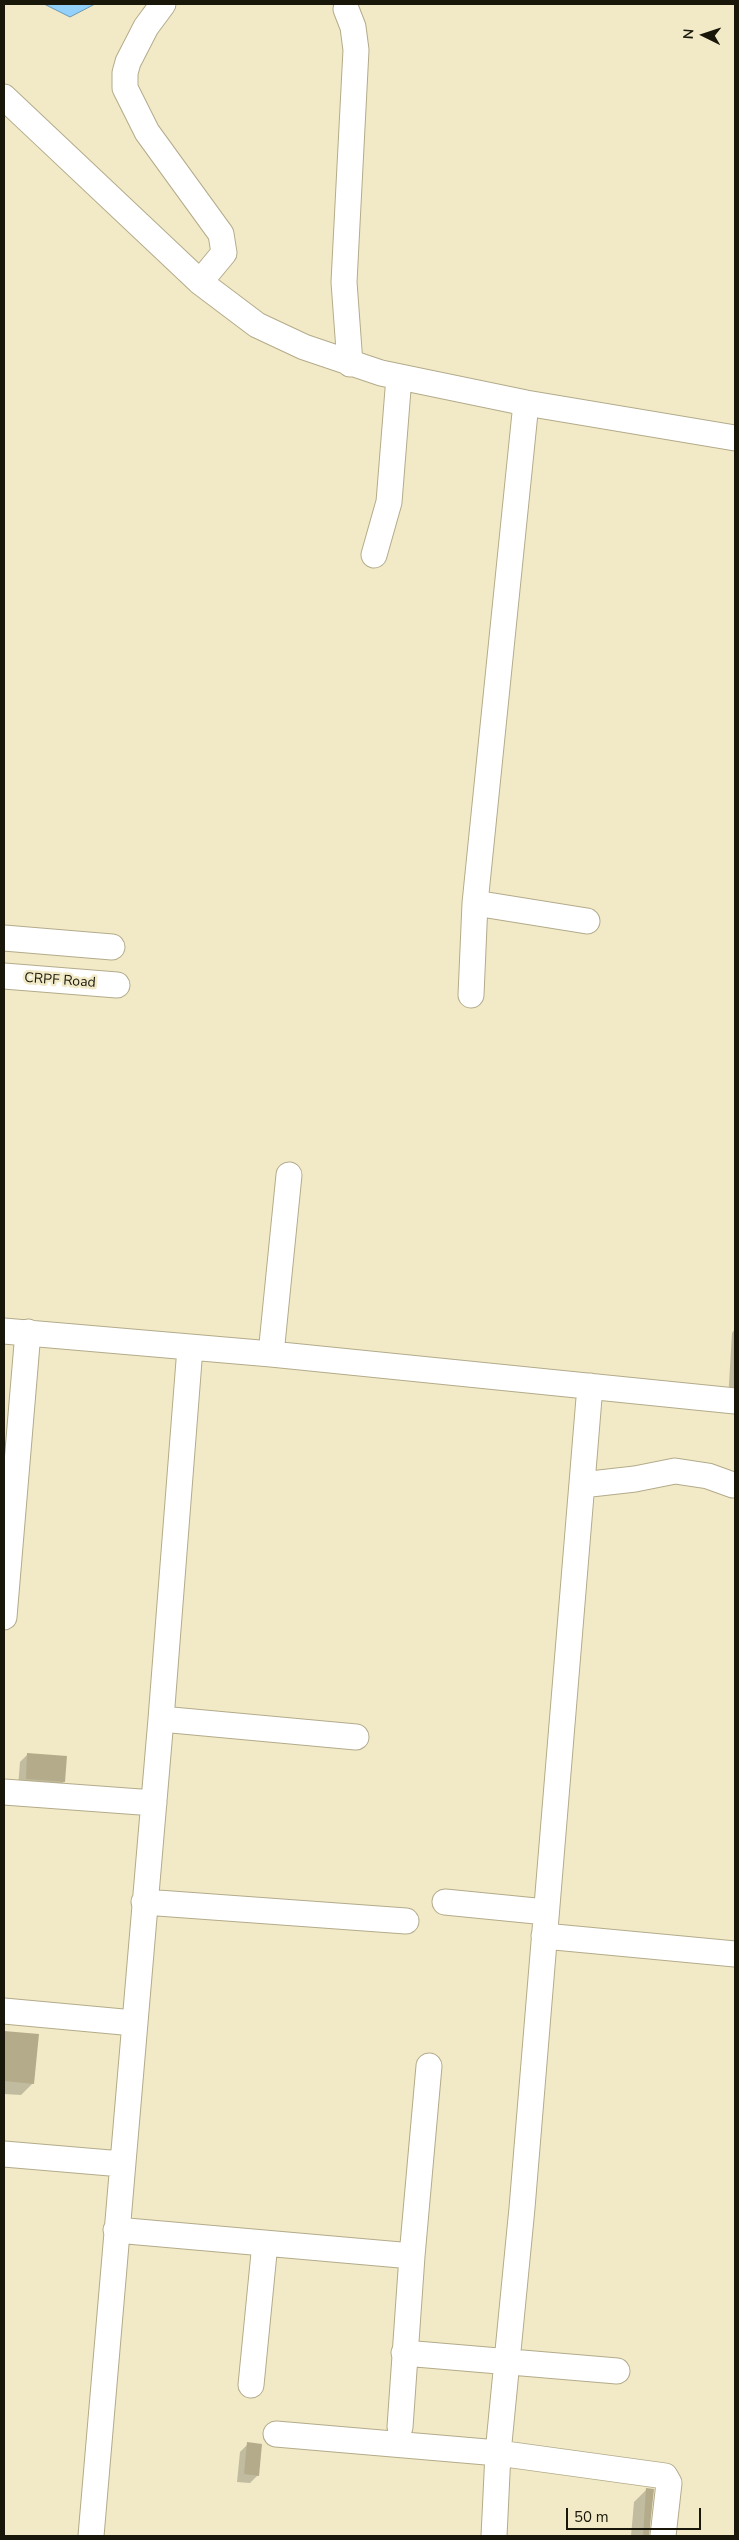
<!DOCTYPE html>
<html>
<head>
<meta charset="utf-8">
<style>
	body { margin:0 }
	#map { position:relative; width:739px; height:2540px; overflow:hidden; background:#f2eac7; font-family:"Nunito Sans",sans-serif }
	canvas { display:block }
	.frame { position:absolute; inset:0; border:5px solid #19170a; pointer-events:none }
	.north { position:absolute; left:679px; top:10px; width:50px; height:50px; -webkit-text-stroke:4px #f2eac7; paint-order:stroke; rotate:274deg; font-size:14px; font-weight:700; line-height:20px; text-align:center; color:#19170a }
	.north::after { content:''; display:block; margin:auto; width:18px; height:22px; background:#19170a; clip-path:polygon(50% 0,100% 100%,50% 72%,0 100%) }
	.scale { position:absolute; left:566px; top:2508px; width:135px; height:22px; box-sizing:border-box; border:2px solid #19170a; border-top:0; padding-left:6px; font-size:15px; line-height:18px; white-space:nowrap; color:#19170a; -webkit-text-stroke:4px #f2eac7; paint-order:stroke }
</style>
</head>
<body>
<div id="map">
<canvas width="739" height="2540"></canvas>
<div class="frame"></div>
<div class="north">N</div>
<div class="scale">50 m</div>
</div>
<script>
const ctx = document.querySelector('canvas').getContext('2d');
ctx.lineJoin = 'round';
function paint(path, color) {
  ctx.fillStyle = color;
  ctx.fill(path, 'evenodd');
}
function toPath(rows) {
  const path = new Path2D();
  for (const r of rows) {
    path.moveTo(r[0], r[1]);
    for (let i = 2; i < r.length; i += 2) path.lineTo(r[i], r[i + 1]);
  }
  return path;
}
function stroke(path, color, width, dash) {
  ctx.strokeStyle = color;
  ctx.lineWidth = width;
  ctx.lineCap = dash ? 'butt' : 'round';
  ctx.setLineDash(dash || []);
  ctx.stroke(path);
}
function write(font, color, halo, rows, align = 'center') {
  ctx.font = font + ' "Nunito Sans",sans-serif';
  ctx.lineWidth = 5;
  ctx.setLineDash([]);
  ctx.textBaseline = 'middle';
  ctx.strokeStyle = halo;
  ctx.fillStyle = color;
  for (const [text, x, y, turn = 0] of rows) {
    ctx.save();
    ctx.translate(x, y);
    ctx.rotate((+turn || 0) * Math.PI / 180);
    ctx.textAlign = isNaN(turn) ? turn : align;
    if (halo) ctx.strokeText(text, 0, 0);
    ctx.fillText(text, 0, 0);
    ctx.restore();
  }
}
const water = toPath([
	[44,4,95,4,70,17,44,4]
]);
const shadow = toPath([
	[735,1329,735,1402,728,1400,732,1333],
	[28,1754,64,1782,56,1789,18,1787,20,1762],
	[4,2032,37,2035,33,2083,21,2095,4,2094],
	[248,2444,258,2475,250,2483,237,2482,240,2452],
	[647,2489,648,2536,631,2536,634,2502]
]);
const building = toPath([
	[27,1753,67,1756,65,1782,26,1779],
	[4,2031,39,2034,34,2084,4,2081],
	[247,2442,262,2444,259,2476,244,2474],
	[646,2488,654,2489,649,2536,643,2536]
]);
const minor = toPath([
	[163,4,146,27,128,62,125,73,125,88,147,132,221,234,224,253,200,282],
	[346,9,353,27,356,50,344,282,350,364],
	[4,97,200,282,257,325,304,347,381,373,526,403,735,438],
	[374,555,389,502,399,377],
	[475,903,587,921],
	[4,938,112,947],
	[4,976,117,985],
	[471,995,475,903,526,403],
	[4,1331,271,1354,735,1401],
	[271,1354,289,1175],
	[582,1485,635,1479,675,1471,708,1476,733,1485],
	[4,1617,28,1332],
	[161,1719,356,1737],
	[4,1792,154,1803],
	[144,1902,406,1921],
	[445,1902,546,1912],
	[544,1936,735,1954],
	[4,2011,134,2023],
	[4,2154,122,2164],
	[116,2230,412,2256],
	[404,2353,617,2371],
	[251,2385,265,2243],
	[400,2427,412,2256,429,2066],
	[276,2434,498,2453,665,2476,669,2483,663,2536],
	[91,2536,161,1719,190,1348],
	[494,2536,498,2453,522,2208,590,1386]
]);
const streetNames = [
	["CRPF Road",60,981,4]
];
paint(water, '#93d1fb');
stroke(water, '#6e99b3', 1);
paint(shadow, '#0003');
paint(building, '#b3ab8a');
stroke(minor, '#b3ab8a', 27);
stroke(minor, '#fff', 25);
write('14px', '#19170a', '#f2eac7', streetNames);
</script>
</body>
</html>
